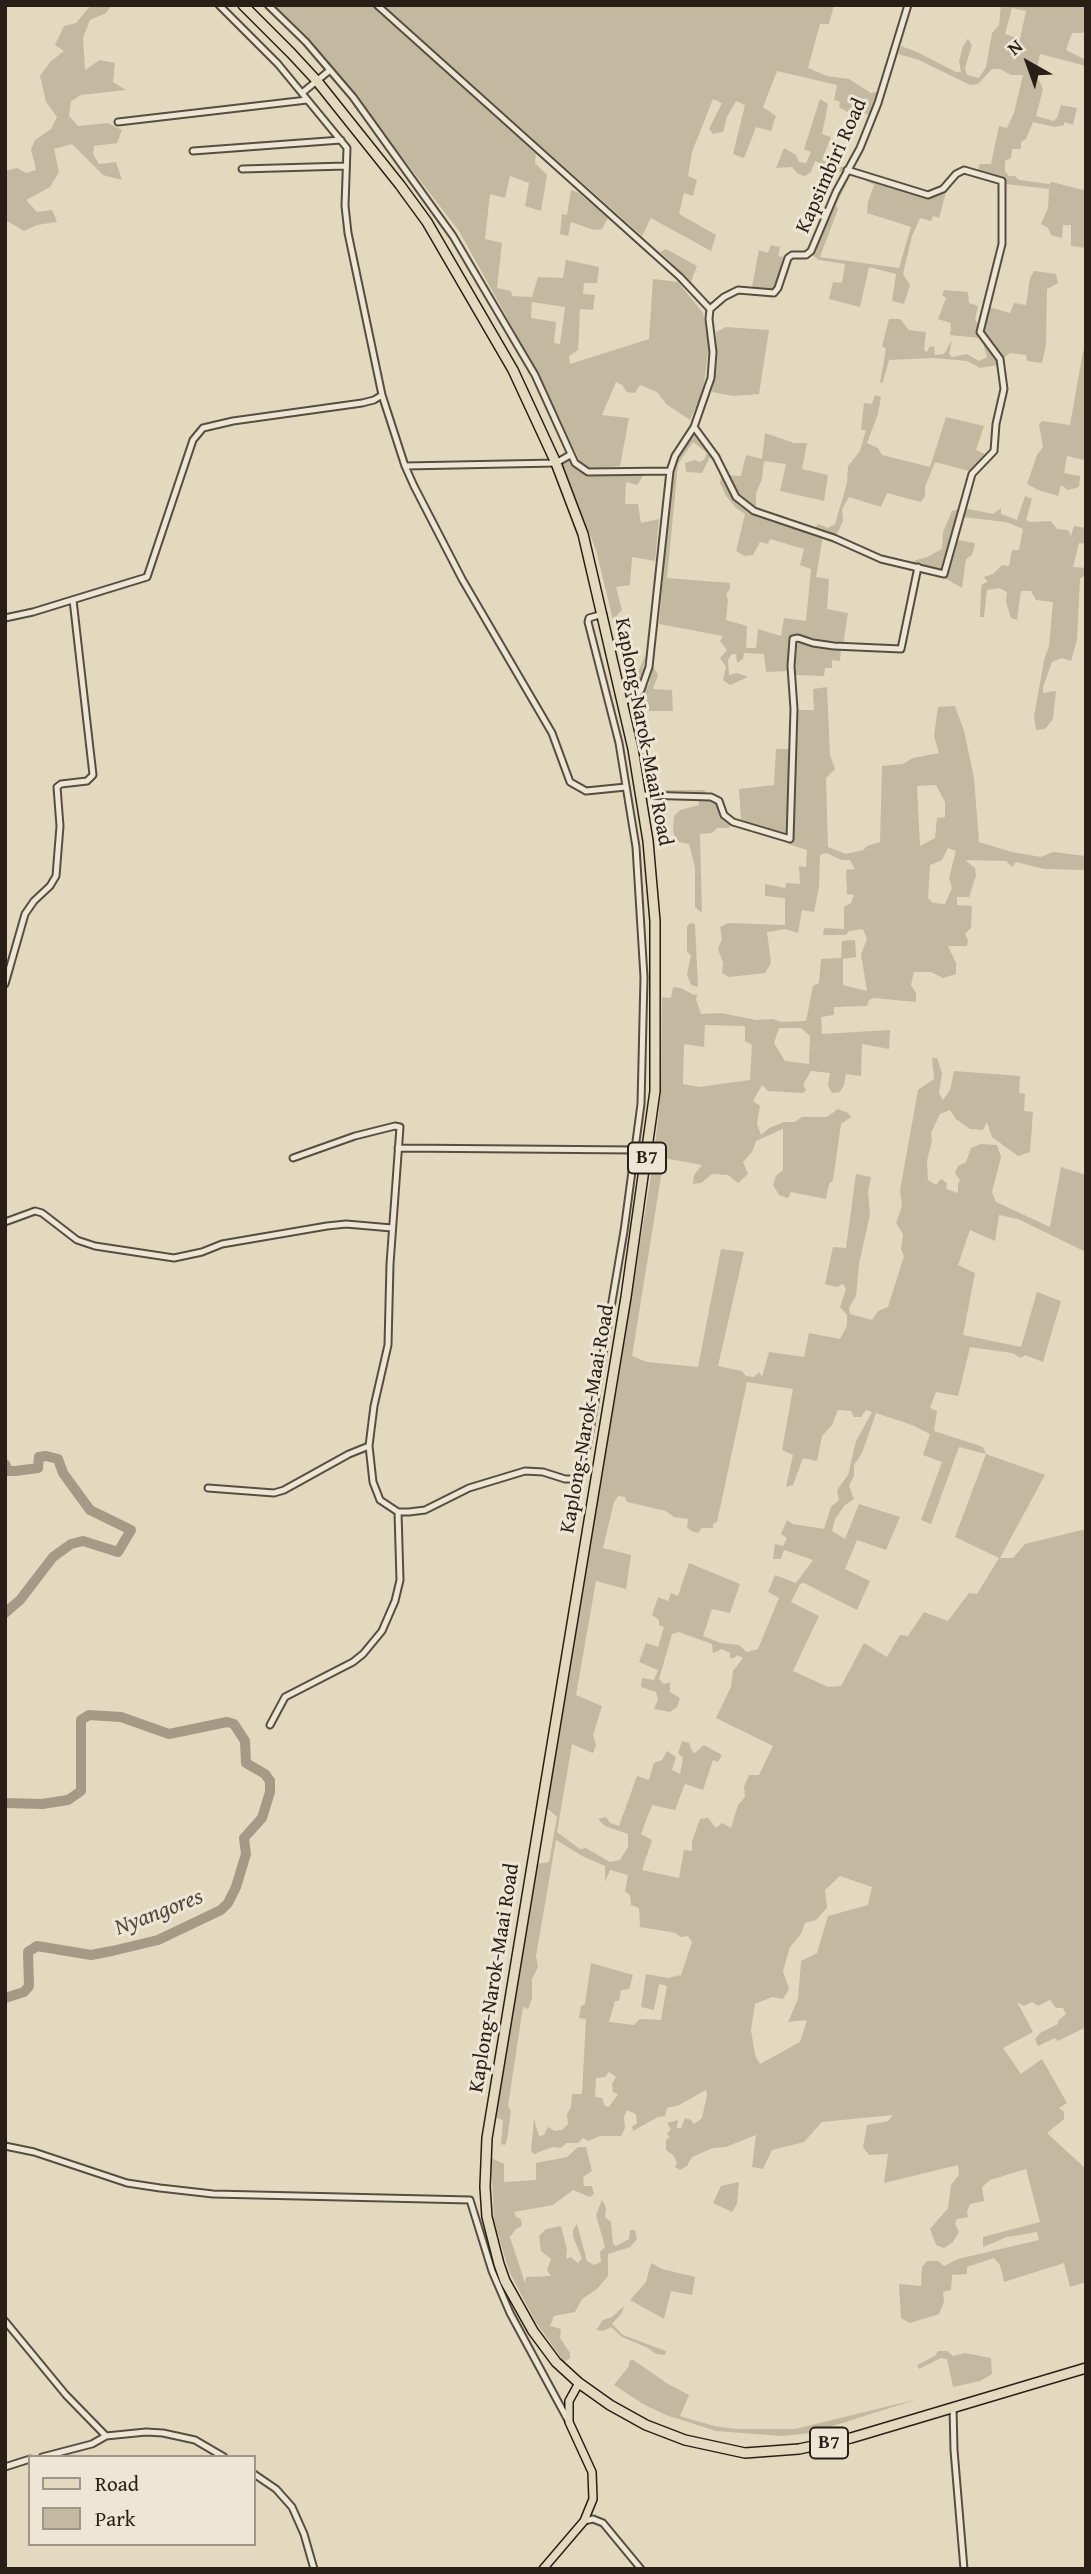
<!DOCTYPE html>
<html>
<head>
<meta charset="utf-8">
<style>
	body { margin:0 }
	#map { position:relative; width:1091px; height:2574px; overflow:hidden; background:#e3d9be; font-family:"Gentium Book Plus",serif }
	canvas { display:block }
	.frame { position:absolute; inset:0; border:7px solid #291f16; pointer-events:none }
	.legend { position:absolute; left:28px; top:2455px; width:228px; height:91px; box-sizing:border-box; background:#ede6d5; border:2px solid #9f9689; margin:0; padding:9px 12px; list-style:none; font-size:21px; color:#291f16 }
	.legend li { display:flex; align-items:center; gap:14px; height:35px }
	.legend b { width:35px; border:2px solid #9f9689 }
	.north { position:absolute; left:993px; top:28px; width:70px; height:70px; -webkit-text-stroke:5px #ede6d5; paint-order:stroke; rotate:320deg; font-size:19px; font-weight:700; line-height:28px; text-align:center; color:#291f16 }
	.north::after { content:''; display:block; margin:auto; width:24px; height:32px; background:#291f16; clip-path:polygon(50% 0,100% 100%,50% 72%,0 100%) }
</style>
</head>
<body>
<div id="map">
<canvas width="1091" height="2574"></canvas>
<div class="frame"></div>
<ul class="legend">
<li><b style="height:9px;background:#e3d9be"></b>Road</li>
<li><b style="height:19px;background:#c3b9a1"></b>Park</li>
</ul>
<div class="north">N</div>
</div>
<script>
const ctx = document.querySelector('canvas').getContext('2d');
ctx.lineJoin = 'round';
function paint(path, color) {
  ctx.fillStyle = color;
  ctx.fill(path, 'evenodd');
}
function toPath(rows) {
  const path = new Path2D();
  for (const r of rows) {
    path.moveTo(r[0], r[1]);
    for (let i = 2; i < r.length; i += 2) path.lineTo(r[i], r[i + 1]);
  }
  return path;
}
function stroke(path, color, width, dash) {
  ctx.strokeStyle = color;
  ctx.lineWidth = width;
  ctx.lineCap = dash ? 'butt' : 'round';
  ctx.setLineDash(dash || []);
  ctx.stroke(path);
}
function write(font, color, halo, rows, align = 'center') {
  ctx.font = font + ' "Gentium Book Plus",serif';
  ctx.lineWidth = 6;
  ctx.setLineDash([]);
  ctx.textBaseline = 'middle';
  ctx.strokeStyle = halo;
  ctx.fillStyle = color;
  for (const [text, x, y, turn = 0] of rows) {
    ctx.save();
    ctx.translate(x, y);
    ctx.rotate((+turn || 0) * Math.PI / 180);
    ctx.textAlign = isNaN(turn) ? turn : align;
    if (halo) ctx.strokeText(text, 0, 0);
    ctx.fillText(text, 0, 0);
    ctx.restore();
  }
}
const green = toPath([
	[91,5,112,5,106,13,90,20,83,38,85,70,100,60,115,63,113,82,126,90,81,95,71,101,69,116,78,126,108,123,122,130,117,143,94,146,93,154,99,164,116,162,122,180,103,175,72,144,54,149,59,172,50,187,26,200,37,212,52,210,57,222,37,225,24,231,5,220,5,171,17,168,26,173,36,170,31,149,35,140,51,129,57,117,46,102,40,76,50,62,64,51,55,45,64,26,76,23],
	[273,5,371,5,536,154,535,163,547,175,541,211,525,206,529,183,510,176,505,198,490,194,485,239,502,243,497,288,511,291,512,296,532,297,538,277,563,278,566,260,599,267,597,283,584,283,583,294,595,295,593,310,580,309,578,350,569,356,570,364,649,339,653,279,678,282,703,313,709,344,703,392,690,420,666,404,657,392,640,385,635,393,627,392,622,385,616,382,602,415,629,418,620,466,588,470,582,466,540,377,459,231,324,56],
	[532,302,565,307,560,344,554,343,556,322,531,318],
	[383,5,834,5,829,24,820,24,808,68,827,76,849,79,871,93,877,92,869,115,858,110,855,116,839,107,840,102,834,100,837,85,777,71,763,107,776,116,771,131,756,127,744,158,733,154,745,105,736,101,727,117,723,132,713,134,709,129,722,103,713,99,692,152,688,176,697,180,693,196,684,193,679,214,716,235,711,251,651,218,642,236],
	[1001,5,1086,5,1086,24,1083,33,1072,33,1066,50,1086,60,1086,66,1040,54,1036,74,1043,89,1036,116,1053,121,1057,118,1061,105,1077,108,1073,125,1064,122,1064,125,1055,127,1033,122,1026,139,1021,142,1021,149,1012,149,1011,158,1005,161,1005,171,1009,176,1015,176,1019,180,1049,184,1052,182,1083,190,1086,185,1086,248,1071,246,1071,225,1063,225,1062,238,1051,235,1048,228,1041,224,1048,208,1049,189,1006,184,1004,179,978,170,980,164,991,164,999,126,1007,128,1014,113,1023,75,1011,75,1000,69,992,69,978,84,970,85,919,60,898,54,901,46,917,52,956,72,961,72,959,61,963,46,968,39,972,45,965,68,967,75,979,78,986,67,992,33,999,25],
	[1012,8,1026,11,1020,39,1005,34],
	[820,99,828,104,822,134,831,137,822,160,845,168,843,173,815,161,811,172,805,176,798,174,792,167,776,168,784,148,796,155,799,162,806,163,811,152,804,149],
	[849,173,851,174,836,205,838,209,820,257,899,268,911,227,867,213,868,202,874,185,855,175,927,196,936,195,947,188,939,218,933,216,931,221,920,218,912,236,903,274,910,285,904,304,892,301,896,274,869,267,860,307,829,299,833,282,842,283,845,264,819,260,812,255],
	[571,190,579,193,608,218,602,229,594,230,571,222,568,236,560,234,562,214,567,215],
	[771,245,780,247,778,256,783,257,775,289,771,291,752,287,759,250,768,253],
	[666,249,697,266,691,282,660,252],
	[1034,271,1056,274,1058,283,1047,289,1046,345,1042,363,1027,361,1026,355,1010,353,1002,359,983,333,989,307,1010,313,1014,303,1026,305,1030,278],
	[944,290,968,292,969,303,978,306,975,320,978,324,980,338,950,335,951,323,938,319,946,298,942,295],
	[889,319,900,319,909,330,926,332,924,350,927,352,929,347,934,346,935,355,944,354,952,340,949,354,952,357,967,354,979,361,987,357,983,343,996,356,997,365,980,368,967,361,934,358,889,360,883,382,880,383,886,349,882,346],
	[726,327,769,330,759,394,733,396,712,392,717,362,716,332],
	[1083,351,1086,352,1086,446,1084,460,1067,456,1064,473,1080,476,1079,487,1068,490,1061,485,1058,496,1038,490,1027,484,1037,455,1043,447,1039,425,1042,421,1070,425],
	[875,395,881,397,878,414,867,443,878,448,882,455,930,467,946,417,984,426,976,450,987,455,969,471,935,462,925,487,925,496,921,502,887,493,881,507,849,497,842,509,843,521,836,536,815,528,818,524,828,528,835,524,847,483,848,466,860,451,866,430,861,430,864,403,872,404],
	[765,433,794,443,807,443,802,469,828,475,824,501,780,491,786,464,764,461,762,479,756,493,756,510,739,498,727,475,741,476,746,455,762,459],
	[695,435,714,458,720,470,710,457,702,473,686,472,685,463,695,460,699,462,704,460,707,453,693,442,678,464,667,578,730,583,730,589,726,594,728,600,726,620,747,626,746,648,756,648,758,629,781,636,784,618,806,621,811,569,800,565,804,549,770,539,768,544,760,542,753,555,745,556,736,551,745,514,736,508,726,496,720,483,721,477,735,501,750,511,770,521,823,537,816,577,829,579,827,609,848,613,843,645,813,641,797,635,793,637,790,642,789,671,766,672,764,654,744,653,743,659,737,663,736,654,732,654,728,660,729,675,737,673,748,677,730,685,723,680,726,667,720,658,727,650,720,641,723,636,659,624,672,471,681,449],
	[570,460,577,470,588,475,615,473,634,476,645,473,637,485,626,482,625,504,638,504,641,523,659,519,655,561,632,557,630,585,616,587,622,610,617,615,632,677,638,672,646,654,641,680,631,694,596,550,562,464],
	[1025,496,1032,499,1026,520,1030,522,1051,521,1057,529,1068,530,1071,536,1074,526,1086,528,1086,544,1079,543,1073,567,1086,568,1086,574,1080,579,1077,640,1071,661,1062,658,1052,662,1043,687,1043,693,1056,691,1053,719,1045,729,1036,730,1034,717,1044,660,1049,646,1053,602,1036,600,1031,591,1021,591,1017,620,1011,618,1006,602,1007,592,999,588,987,590,984,617,980,617,981,591,982,584,988,582,984,577,993,574,1002,565,1009,566,1012,550,1019,550,1023,529,1006,522,962,517,964,508,993,514,1001,508,1001,514,1017,520],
	[959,509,942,571,910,562,927,557,942,549,943,532,952,511],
	[957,540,975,543,972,555,966,559,962,588,941,576,947,572],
	[799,641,841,649,840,661,832,660,832,668,825,668,824,676,795,675,793,645],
	[653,666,658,675,653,689,672,690,673,711,644,711,650,760,654,764,658,785,661,790,704,790,707,794,648,793,634,702,642,696,649,684],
	[827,687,830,755,835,769,826,778,828,847,846,854,863,850,867,846,880,842,882,766,903,764,913,758,939,753,934,736,938,707,955,706,964,731,974,778,979,842,1012,852,1041,857,1053,852,1086,856,1086,870,1044,869,1016,862,1012,867,1006,861,965,860,975,868,976,876,969,897,957,897,957,905,972,906,971,928,965,934,968,941,967,946,948,946,956,963,956,974,943,978,931,972,914,972,911,985,916,993,916,1002,874,998,869,1000,867,1006,834,1007,834,1015,821,1017,822,1034,890,1030,889,1049,862,1044,861,1076,846,1074,844,1085,840,1092,832,1093,828,1086,830,1073,811,1071,803,1085,806,1090,803,1093,768,1091,762,1085,753,1101,760,1106,757,1124,761,1135,769,1128,784,1122,795,1122,802,1117,827,1117,838,1109,848,1113,851,1117,841,1124,833,1180,829,1184,826,1199,791,1192,788,1198,779,1195,773,1185,776,1176,783,1170,783,1129,756,1141,752,1152,743,1162,748,1174,738,1183,728,1175,712,1174,701,1183,693,1184,694,1175,702,1165,664,1158,632,1356,647,1362,698,1367,721,1249,744,1252,718,1366,742,1371,746,1376,754,1377,759,1372,762,1377,769,1352,804,1357,809,1333,840,1339,847,1326,847,1315,840,1307,846,1289,843,1284,836,1287,825,1284,833,1247,846,1248,856,1174,871,1177,868,1192,870,1214,859,1264,856,1296,849,1308,850,1314,872,1320,878,1311,888,1307,904,1256,901,1249,903,1234,896,1223,902,1206,900,1190,918,1090,934,1079,932,1058,937,1058,942,1073,939,1093,943,1100,950,1090,954,1071,1020,1076,1019,1093,1025,1094,1024,1111,1033,1112,1030,1152,1018,1156,992,1137,987,1122,983,1130,970,1129,956,1119,950,1110,940,1114,931,1133,932,1141,927,1161,928,1180,936,1185,941,1179,947,1183,946,1189,958,1193,958,1184,960,1180,955,1173,958,1166,966,1162,971,1148,981,1144,997,1145,1001,1157,992,1192,996,1202,1050,1227,1061,1167,1086,1175,1086,1252,1018,1219,999,1215,995,1241,970,1230,958,1265,975,1273,963,1335,1021,1347,1037,1292,1061,1301,1043,1362,1025,1355,1021,1358,1012,1353,970,1347,958,1396,936,1392,930,1408,937,1411,934,1431,983,1447,986,1454,1045,1475,1000,1558,1013,1558,1025,1544,1086,1529,1086,2027,1058,2041,1055,2038,1038,2046,1035,2039,1040,2033,1058,2024,1058,2021,1066,2014,1063,2008,1056,2008,1050,2000,1038,2006,1032,2002,1024,2006,1017,2002,1033,2032,1003,2048,1021,2074,1042,2059,1067,2103,1059,2108,1064,2112,1064,2119,1047,2133,1086,2169,1086,2282,1070,2287,1064,2263,1004,2282,1000,2265,994,2258,967,2267,967,2274,952,2275,951,2290,943,2292,944,2302,939,2314,910,2323,901,2318,899,2284,921,2286,922,2267,927,2261,938,2261,944,2266,958,2259,1039,2240,1037,2232,1007,2237,983,2247,983,2237,1040,2222,1026,2169,990,2180,982,2187,984,2201,970,2204,967,2212,968,2217,957,2219,955,2224,959,2232,953,2242,944,2248,936,2245,930,2229,948,2208,951,2185,959,2175,958,2165,884,2183,888,2154,869,2155,863,2147,867,2125,888,2121,893,2115,822,2122,804,2142,772,2150,763,2169,752,2167,756,2135,726,2147,713,2148,692,2157,687,2166,680,2170,675,2167,677,2163,674,2156,666,2150,666,2140,670,2137,667,2134,671,2129,667,2123,678,2120,677,2128,681,2128,685,2118,691,2120,694,2124,702,2118,707,2095,706,2090,679,2105,667,2108,665,2116,658,2117,633,2131,632,2127,637,2123,636,2114,627,2110,624,2117,625,2128,621,2136,600,2136,588,2141,583,2138,578,2143,566,2143,561,2148,553,2147,534,2154,531,2151,534,2119,539,2136,544,2135,548,2127,555,2131,562,2130,568,2124,567,2114,571,2107,572,2094,582,2094,586,2019,579,2018,581,2006,585,2004,591,1963,633,1975,629,1989,621,1990,619,2001,615,2001,609,2022,634,2025,640,2019,661,2020,667,1986,659,1984,654,2010,641,2007,646,1974,668,1978,681,1975,692,1942,688,1936,680,1937,676,1933,640,1927,639,1908,631,1905,630,1895,625,1892,628,1875,610,1870,605,1882,605,1866,584,1857,556,1840,536,1956,538,1967,532,1979,532,1999,528,2009,523,2007,508,2106,511,2111,507,2140,505,2145,501,2144,503,2120,495,2117,537,1864,549,1862,557,1817,547,1808,653,1164,661,1091,662,997,671,998,673,987,681,988,694,995,697,994,696,1000,701,1014,721,1013,756,1020,773,1019,781,1022,806,1021,813,986,819,983,821,959,841,958,842,941,855,940,856,957,843,959,843,985,867,991,861,954,867,939,863,929,849,931,846,935,823,935,824,928,844,929,844,907,851,903,854,895,847,894,846,870,855,869,850,860,842,860,826,853,820,855,819,887,814,912,802,910,798,933,785,929,767,932,771,963,765,973,729,977,722,973,723,963,718,949,722,939,720,927,728,923,785,925,785,898,765,896,765,884,785,888,786,883,800,884,799,866,806,867,807,850,788,844,791,841,798,710,814,710,813,689],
	[936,785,945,802,945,817,937,818,935,838,920,846,917,786],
	[948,848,956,851,949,878,952,888,945,904,933,903,928,898,930,865,942,860],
	[705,1025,745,1026,745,1041,752,1045,750,1080,699,1087,683,1084,684,1044,704,1047],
	[779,1028,801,1028,810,1036,809,1064,785,1061,774,1043],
	[747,1382,793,1389,782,1450,793,1455,786,1487,793,1485,803,1458,817,1461,822,1436,832,1425,838,1410,851,1411,854,1417,861,1417,866,1410,872,1412,856,1441,848,1475,837,1490,839,1500,831,1507,824,1529,793,1524,787,1520,781,1534,787,1538,783,1546,775,1544,773,1559,781,1559,784,1550,813,1560,796,1583,775,1575,768,1592,779,1598,758,1649,747,1652,739,1645,721,1643,703,1636,712,1609,730,1613,740,1584,689,1563,678,1596,671,1593,668,1601,658,1597,652,1615,659,1620,659,1625,664,1627,658,1647,646,1643,639,1662,658,1670,654,1680,642,1678,641,1687,656,1692,658,1699,654,1709,670,1712,677,1707,680,1698,670,1692,670,1682,664,1684,659,1679,672,1634,679,1632,712,1644,713,1653,722,1649,730,1653,730,1658,734,1658,737,1655,743,1658,733,1671,731,1687,716,1718,773,1746,759,1775,749,1775,744,1787,745,1797,738,1805,731,1828,722,1823,716,1828,708,1818,700,1819,692,1841,692,1851,684,1850,679,1878,642,1870,652,1840,641,1834,652,1805,675,1810,685,1784,703,1790,713,1760,718,1762,722,1755,704,1745,695,1753,692,1751,689,1743,682,1741,678,1753,683,1758,680,1774,672,1770,676,1757,667,1751,662,1760,654,1763,649,1780,637,1776,619,1826,610,1823,606,1817,598,1819,605,1826,628,1834,628,1847,620,1860,610,1862,586,1848,580,1849,557,1832,572,1744,593,1753,596,1745,593,1735,602,1706,576,1695,596,1581,626,1589,631,1555,603,1548,614,1502,618,1496,625,1497,627,1502,666,1511,674,1517,688,1519,687,1527,691,1531,698,1533,702,1528,713,1528,713,1524,717,1522],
	[876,1413,912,1425,930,1434,923,1455,942,1462,921,1520,931,1524,959,1447,986,1454,955,1537,999,1558,977,1594,969,1593,948,1621,924,1612,908,1636,900,1635,887,1657,864,1643,841,1686,828,1687,793,1671,819,1616,791,1602,800,1584,804,1583,857,1610,870,1581,845,1569,857,1540,886,1550,900,1517,859,1504,845,1539,832,1531,835,1519,845,1505,854,1499,849,1486,854,1476,854,1465,862,1453],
	[840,1876,872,1887,868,1905,828,1916,817,1953,801,1961,798,1999,788,2022,807,2020,800,2042,760,2064,755,2055,751,2030,755,2004,772,1997,783,1999,789,1989,783,1971,790,1947,801,1934,805,1923,816,1920,827,1908,825,1890],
	[609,2072,616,2077,612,2084,613,2092,618,2094,609,2107,605,2106,602,2098,595,2097,596,2078,605,2077],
	[776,749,788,749,788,835,784,836,741,820,739,789,774,785],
	[699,798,710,798,716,802,723,818,730,824,729,828,717,828,712,833,700,834,702,913,695,907,695,867,689,844,675,841,673,829,674,816,680,810,699,805],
	[691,923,695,924,698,987,691,985,687,974,691,956,687,951,687,926],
	[578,2147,586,2147,592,2171,583,2177,584,2186,592,2186,594,2194,590,2197,573,2190,553,2205,514,2212,516,2217,521,2219,522,2226,516,2229,510,2237,525,2283,526,2277,551,2276,547,2270,551,2259,541,2251,539,2236,546,2229,561,2226,567,2250,566,2259,571,2257,578,2263,582,2258,573,2237,573,2230,577,2224,587,2261,594,2265,601,2262,600,2252,605,2247,596,2215,602,2200,606,2208,605,2217,611,2222,613,2244,616,2246,629,2239,630,2230,635,2230,637,2239,630,2247,608,2254,608,2276,597,2289,582,2299,575,2312,554,2316,550,2326,561,2329,560,2338,570,2353,570,2358,564,2362,535,2321,509,2271,494,2220,491,2158,504,2164,504,2182,536,2180,536,2163,567,2157],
	[739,2182,737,2204,732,2212,713,2203,721,2186],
	[651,2263,662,2269,695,2277,692,2295,671,2291,664,2319,630,2300,646,2282],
	[624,2306,622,2313,612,2324,623,2335,666,2351,665,2355,656,2354,648,2348,622,2337,611,2327,603,2331,596,2330,603,2320,612,2317],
	[938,2351,947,2351,953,2356,965,2353,991,2358,992,2374,980,2381,953,2387,947,2359,941,2358,919,2369,917,2365,935,2356],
	[632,2359,668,2384,689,2395,680,2416,714,2426,737,2429,795,2429,918,2399,811,2433,782,2436,716,2431,666,2415,643,2404,614,2385,629,2366,629,2362]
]);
const river = toPath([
	[5,1464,8,1471,15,1471,38,1468,39,1457,46,1456,58,1459,63,1473,90,1510,131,1530,118,1552,83,1541,71,1544,53,1557,20,1600,5,1613],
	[5,1803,42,1804,68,1800,81,1791,81,1720,89,1715,121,1717,169,1734,227,1722,234,1724,245,1741,246,1763,265,1774,270,1781,270,1792,262,1818,244,1838,246,1854,236,1887,228,1903,221,1910,158,1940,112,1951,91,1955,37,1946,28,1952,29,1986,24,1992,5,1998]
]);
const minor = toPath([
	[268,5,306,42,353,97,453,236,535,375,575,463,588,472,670,471],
	[377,5,680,277,710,309],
	[302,93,330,70],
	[118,122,307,100],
	[193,151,341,140],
	[242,169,345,166],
	[710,309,724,297,738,290,774,293,778,288,788,258,792,255,806,255,811,251,836,192,860,148,878,103,908,5],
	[382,395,405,466,414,486,462,579,552,733,570,782,586,791,626,787],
	[694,427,716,457,736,497,754,511,834,538,881,559,944,574,972,474,994,451,996,424,1004,389,1000,359,980,332,1002,244,1002,181,964,170,956,174,943,189,928,195,847,170],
	[405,466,556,463,570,455],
	[5,618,33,612,147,577,193,440,203,428,233,421,362,403,374,400,382,395,348,233,345,206,347,148,278,64,219,5],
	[623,702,634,697,641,690,649,667,670,471,675,456,694,427,711,378,713,352,709,319,710,309],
	[642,795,711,797,719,801,724,815,733,822,790,839,794,709,791,666,793,639,798,638,813,643,834,646,901,649,918,567],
	[5,984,25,914,34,901,50,886,56,876,60,826,57,787,61,784,87,781,93,775,73,600],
	[398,1148,635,1150],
	[293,1158,355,1136,395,1126,400,1127,390,1264,388,1345,374,1406,369,1446,373,1482,380,1500,398,1512,409,1512,425,1510,469,1488,525,1471,543,1472,565,1479,574,1479,586,1451,590,1431,624,1231,641,1104,644,977,636,847,619,743,588,622,589,618,603,614],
	[5,1222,35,1211,42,1213,77,1240,95,1246,174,1258,202,1252,222,1244,327,1226,346,1224,392,1228],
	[208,1488,274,1493,284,1490,349,1454,369,1446],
	[270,1725,285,1697,353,1662,363,1654,382,1631,395,1601,400,1580,398,1512],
	[5,2146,34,2152,127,2183,160,2188,213,2194,470,2200,492,2271,510,2313,569,2422],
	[5,2321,66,2395,106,2436],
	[953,2407,954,2450,964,2569],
	[42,2457,92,2444,106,2436,146,2432,163,2433,195,2440,224,2457],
	[5,2467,30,2459],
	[254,2474,276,2489,292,2507,304,2534,314,2569],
	[584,2521,593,2519,603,2523,641,2569]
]);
const major = toPath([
	[543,2569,584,2521,593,2499,592,2472,569,2422,569,2401,579,2383]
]);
const highway = toPath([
	[243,5,291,53,317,81,400,185,427,222,513,370,556,463,583,534,633,749,648,841,655,921,655,1091,626,1297,487,2138,485,2187,487,2217,499,2264,505,2281,533,2331,556,2362,579,2383,610,2405,646,2425,685,2440,745,2453,799,2449,851,2438,1086,2368]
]);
const shields = [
	[647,1158,38],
	[829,2443,38]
];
const shieldNames = [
	["B7",647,1158],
	["B7",829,2443]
];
const streetNames = [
	["Kapsimbiri Road",832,166,-66],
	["Kaplong-Narok-Maai Road",643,732,79],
	["Kaplong-Narok-Maai Road",588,1419,-80],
	["Kaplong-Narok-Maai Road",495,1978,-81]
];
const waterNames = [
	["Nyangores",159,1913,-21]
];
paint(green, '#c3b9a1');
stroke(river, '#a49a85', 10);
stroke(minor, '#584e40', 9);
stroke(major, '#291f16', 10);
stroke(highway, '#291f16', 12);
stroke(minor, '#ede6d5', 5);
stroke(major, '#e3d9be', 7);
stroke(highway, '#e3d9be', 9);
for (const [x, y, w] of shields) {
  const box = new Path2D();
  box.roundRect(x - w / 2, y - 15.5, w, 31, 5);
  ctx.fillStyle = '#ede6d5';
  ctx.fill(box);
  stroke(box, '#291f16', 2);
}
write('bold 19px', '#291f16', null, shieldNames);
write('21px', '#291f16', '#ede6d5', streetNames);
write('italic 23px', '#544a3d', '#ede6d5', waterNames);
</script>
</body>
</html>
